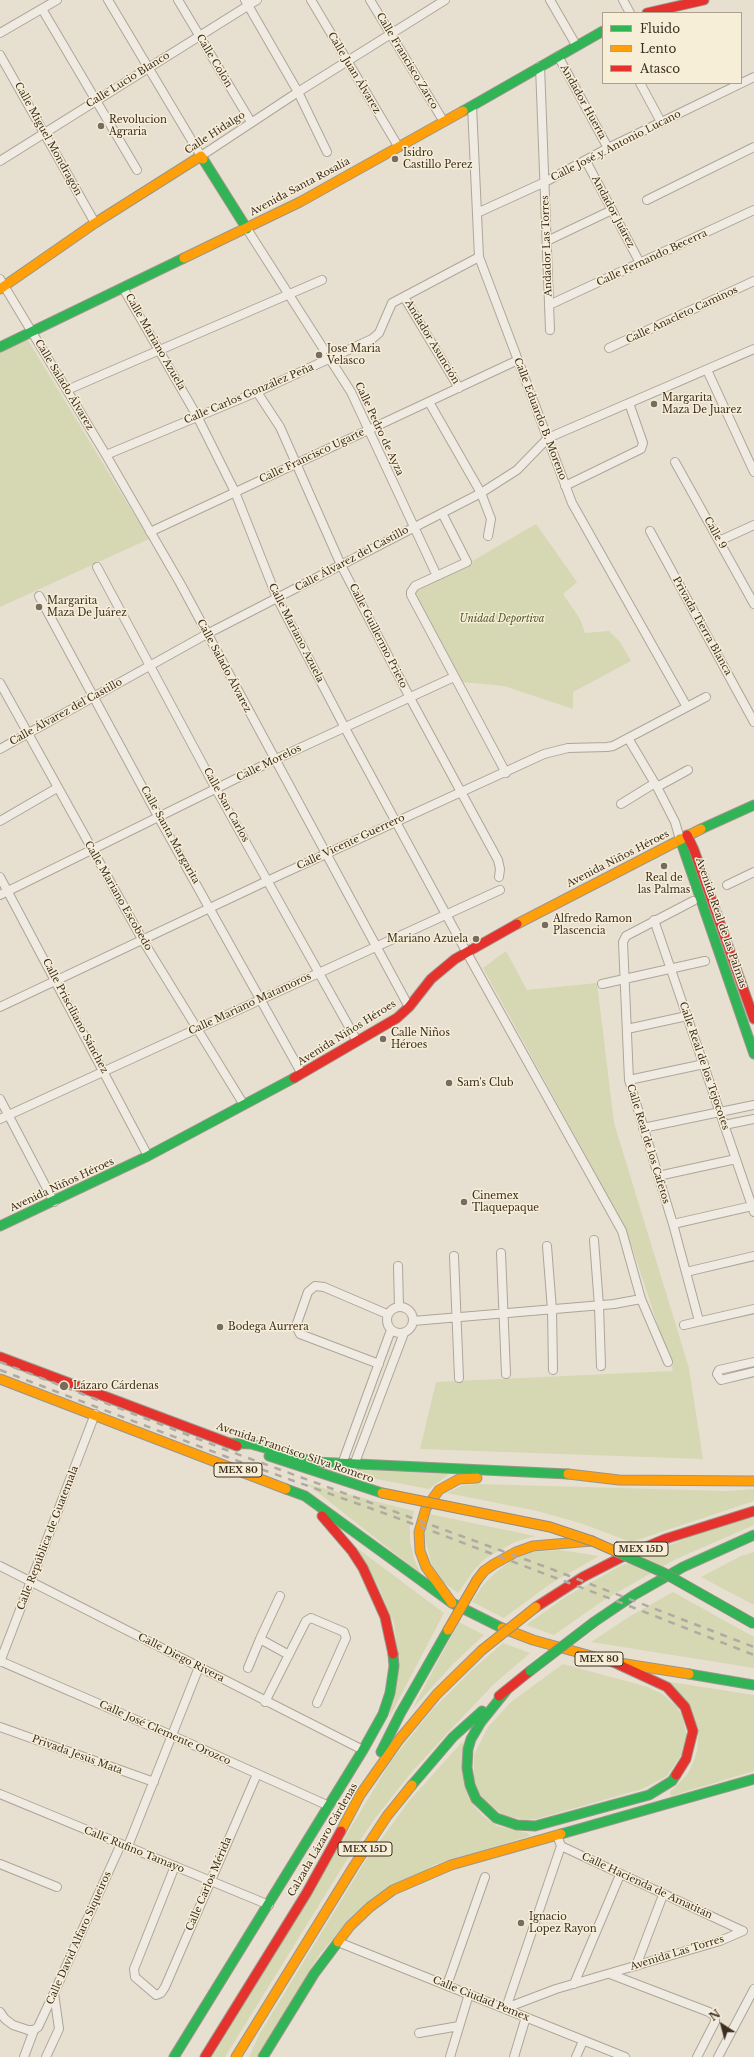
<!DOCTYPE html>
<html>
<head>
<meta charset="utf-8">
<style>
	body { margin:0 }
	#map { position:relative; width:754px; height:2057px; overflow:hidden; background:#e7e0d1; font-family:"Libre Baskerville",serif }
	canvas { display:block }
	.legend { position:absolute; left:602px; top:12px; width:140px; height:72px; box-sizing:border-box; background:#f7eed8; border:1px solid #ada18e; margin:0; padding:5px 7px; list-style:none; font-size:12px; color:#3d2e20 }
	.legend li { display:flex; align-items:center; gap:8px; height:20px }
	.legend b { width:20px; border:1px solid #ada18e }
	.north { position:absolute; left:702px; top:2005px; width:40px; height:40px; -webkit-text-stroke:3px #f7eed8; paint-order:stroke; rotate:324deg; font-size:11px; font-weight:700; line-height:16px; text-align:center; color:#3d2e20 }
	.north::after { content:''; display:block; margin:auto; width:14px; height:18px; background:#3d2e20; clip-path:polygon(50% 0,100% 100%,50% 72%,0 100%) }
</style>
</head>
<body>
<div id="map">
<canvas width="754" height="2057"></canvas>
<ul class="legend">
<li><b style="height:5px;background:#30b455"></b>Fluido</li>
<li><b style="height:5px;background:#ff9f0a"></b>Lento</li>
<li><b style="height:5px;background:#e5322d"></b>Atasco</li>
</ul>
<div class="north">N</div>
</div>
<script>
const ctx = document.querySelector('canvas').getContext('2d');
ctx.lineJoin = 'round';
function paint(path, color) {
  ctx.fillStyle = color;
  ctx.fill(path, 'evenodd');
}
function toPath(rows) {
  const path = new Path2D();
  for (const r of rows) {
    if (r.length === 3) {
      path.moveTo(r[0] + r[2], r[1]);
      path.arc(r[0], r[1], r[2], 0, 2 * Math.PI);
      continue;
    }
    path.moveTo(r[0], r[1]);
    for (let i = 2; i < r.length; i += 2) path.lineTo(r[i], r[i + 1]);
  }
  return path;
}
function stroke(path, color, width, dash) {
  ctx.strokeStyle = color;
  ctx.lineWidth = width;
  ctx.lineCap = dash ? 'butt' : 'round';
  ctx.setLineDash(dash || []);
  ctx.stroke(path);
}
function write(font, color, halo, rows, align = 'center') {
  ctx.font = font + ' "Libre Baskerville",serif';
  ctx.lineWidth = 3;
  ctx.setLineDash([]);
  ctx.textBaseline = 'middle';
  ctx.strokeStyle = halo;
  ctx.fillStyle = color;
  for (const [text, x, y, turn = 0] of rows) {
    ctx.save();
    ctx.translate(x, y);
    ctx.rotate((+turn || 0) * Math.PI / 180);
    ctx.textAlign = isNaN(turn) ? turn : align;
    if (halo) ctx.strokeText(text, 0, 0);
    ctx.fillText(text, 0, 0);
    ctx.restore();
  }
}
const green = toPath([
	[26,337,149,539,0,607,0,350],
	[536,524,577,582,563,594,580,619,585,633,609,631,620,642,631,661,573,692,573,709,504,686,462,682,412,593,469,563],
	[506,951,527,990,597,983,614,1123,689,1368,703,1459,420,1449,436,1382,673,1371,626,1229,483,968],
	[318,1468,449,1474,429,1489],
	[307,1484,414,1511,410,1525,410,1541,414,1559,421,1574],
	[477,1484,726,1491,754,1489,754,1501,631,1542,580,1523,537,1511,447,1493,461,1486],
	[429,1514,535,1536,515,1542,486,1558,474,1570,458,1593,443,1582,432,1567,424,1534],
	[754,1516,754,1525,674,1560,604,1600,554,1635,526,1625,567,1596,620,1566,694,1535],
	[357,1548,444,1613,389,1718,399,1664,394,1623,378,1586],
	[560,1550,599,1556,550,1584,504,1618,472,1602,483,1585,497,1571,514,1559,534,1552],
	[754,1552,754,1605,701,1577,741,1556],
	[673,1592,754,1637,754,1668,591,1642,632,1615],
	[459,1622,484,1635,454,1663,413,1708],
	[503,1643,530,1653,494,1684,455,1725,410,1774,376,1817,348,1858,225,2057,212,2057,391,1761,432,1710,472,1670],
	[563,1664,648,1687,664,1695,676,1706,682,1715,687,1737,685,1749,667,1776,642,1789,536,1819,526,1820,503,1815,483,1800,474,1781,474,1755,488,1727,511,1702],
	[670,1682,754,1695,754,1771,671,1796,670,1792,687,1775,693,1763,697,1751,698,1736],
	[463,1741,474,1806,483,1816,497,1826,528,1833,530,1836,434,1865,346,1923,320,1954,257,2057,249,2057,260,2033,364,1863,409,1801]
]);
const street = toPath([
	[108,0,201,156,298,92,445,0],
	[178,0,251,122],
	[245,0,298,92,327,152],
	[311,0,398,146],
	[370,0,444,122],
	[550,0,576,45],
	[623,0,630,13],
	[42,9,137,170],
	[0,33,57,0],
	[0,55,95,223],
	[558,56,608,148],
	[540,66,550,330],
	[640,83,661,122],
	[472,106,479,257,572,503,687,707],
	[0,161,257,0],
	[586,161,640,263],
	[647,200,754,147],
	[477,213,545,182,608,148,754,77],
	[247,229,351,392,437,576],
	[547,241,612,210],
	[0,279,106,455,180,583,409,1007],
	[123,288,197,416,235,492,277,598,345,728,467,953,622,1231,641,1299],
	[404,297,459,388],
	[549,305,754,210],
	[609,348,754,281],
	[707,370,754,472],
	[67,390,322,280],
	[257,392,280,427,341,565,410,698,498,860,500,869,499,877],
	[429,402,481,493,491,519,488,536],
	[106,455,257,392,372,339,379,333,392,303,479,257],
	[675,462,754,604],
	[565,486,641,449,643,443,629,403],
	[442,513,467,562,415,586,411,592,411,595,506,773],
	[650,531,754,722],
	[150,532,518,360],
	[719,541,754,525],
	[97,567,216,789,357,1041],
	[39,596,159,818,302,1074],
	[0,683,142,939,244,1105],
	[628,738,657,787,675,822,680,839],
	[0,749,207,634,481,493,517,470,548,438,754,349],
	[657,787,688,770],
	[621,804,655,783],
	[0,821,57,788],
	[0,877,148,1156],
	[727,885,754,872],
	[0,895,274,760,454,677],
	[693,901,626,936,623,942,629,1080,673,1224,699,1321],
	[654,920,754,1212],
	[602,984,705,961],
	[0,1007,267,881,544,754,568,748,607,747,613,746,706,697],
	[627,1029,687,1016],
	[629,1080,704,1064],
	[0,1099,54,1202],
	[0,1119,500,890],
	[724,1125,754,1119],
	[643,1128,754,1105],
	[658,1176,736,1159],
	[673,1224,752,1206],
	[594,1240,599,1306,601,1366],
	[547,1246,552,1310,553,1370],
	[501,1253,506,1374],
	[454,1256,459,1378],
	[398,1266,399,1307],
	[686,1272,754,1256],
	[400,1320,13],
	[413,1321,614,1304,641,1299,668,1362],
	[684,1325,754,1309],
	[754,1362,719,1370,717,1374,721,1380,754,1372],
	[379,1364,300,1334,296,1326,308,1292,315,1286,324,1287,387,1314],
	[342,1464,391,1330],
	[354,1465,404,1333],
	[0,1566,363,1750],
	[280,1596,260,1639,289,1655],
	[0,1661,171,1735,329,1806],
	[0,1662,95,1414],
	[248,1668,260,1639],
	[265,1702,306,1621,311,1618,344,1632,346,1638,317,1703],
	[0,1727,154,1782],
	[0,1794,269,1905],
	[557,1835,561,1846,743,1931],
	[128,1846,199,1667],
	[0,1864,57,1887],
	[175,1866,134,1969,135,1977,156,1995,161,1993,165,1987,257,1774],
	[338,1942,625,2057],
	[636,1966,663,1895],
	[610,1974,709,2012,715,2017,715,2022,697,2057],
	[574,1984,620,1875],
	[447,1985,485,1877],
	[506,2008,556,1989,720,1941,743,1931],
	[506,2008,561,1846],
	[0,2012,5,2019,13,2025,28,2030,34,2030],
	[419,2033,459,2026],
	[24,2057,34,2030,38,2027,54,1993,121,1844],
	[46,2057,59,2029,54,1993],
	[450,2057,469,1994],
	[514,2057,526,2017],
	[576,2057,583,2041],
	[718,2057,754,1989]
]);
const fast = toPath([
	[463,111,603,31],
	[203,159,247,229],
	[0,347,184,258],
	[701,829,754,805],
	[680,839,754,1054],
	[0,1226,148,1156,294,1078],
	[228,1443,251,1444,315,1462,568,1474],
	[269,1456,382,1493],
	[286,1489,305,1496,452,1603,502,1628],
	[594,1622,634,1595,683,1567,754,1535],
	[689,1674,754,1685],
	[506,1691,481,1722,471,1739,468,1749,467,1768,470,1785,476,1799,496,1818,517,1825,535,1826,649,1795,672,1781,676,1775],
	[363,1750,383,1714,390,1693,394,1666,393,1654],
	[381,1752,400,1714,448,1630],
	[412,1785,453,1737,482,1711],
	[561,1834,754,1779],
	[174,2057,363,1750],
	[263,2057,314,1974,338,1942]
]);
const slow = toPath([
	[184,258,300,202,463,111],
	[0,289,95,223,201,156,203,159],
	[517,924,701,829],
	[0,1379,286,1489],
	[568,1474,619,1480,754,1481],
	[477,1580,484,1571,494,1564,516,1552,533,1546,592,1541],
	[452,1603,426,1567,420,1551,419,1532,426,1508,439,1490,459,1479,477,1478],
	[502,1628,533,1640,613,1662,689,1674],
	[341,1831,360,1795,398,1741,437,1694,482,1650],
	[338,1942,350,1926,370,1907,393,1890,451,1865,561,1834],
	[236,2057,354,1866,387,1816,412,1785]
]);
const jam = toPath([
	[647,13,704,0],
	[687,835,694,850,754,1019],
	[294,1078,397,1018,409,1007,431,979,455,959,517,924],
	[0,1357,237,1446],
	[322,1516,352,1551,363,1568,385,1617,393,1654],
	[536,1607,583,1577,620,1558,665,1539,754,1511],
	[613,1662,667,1687,685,1707,693,1731,686,1759,676,1775],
	[499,1696,530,1671],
	[205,2057,306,1894,341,1831]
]);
const rail = toPath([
	[0,1362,229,1451,546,1567,754,1647],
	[0,1370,227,1457,392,1516,614,1600,754,1655]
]);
const fastBridge = toPath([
	[617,1552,664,1573,754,1624],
	[530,1671,594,1622]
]);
const slowBridge = toPath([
	[382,1493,550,1527,592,1541,617,1552],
	[448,1630,477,1580],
	[482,1650,536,1607]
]);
const markers = [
	[101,126,4,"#786c5e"],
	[395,159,4,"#786c5e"],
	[319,355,4,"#786c5e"],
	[654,404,4,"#786c5e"],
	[39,607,4,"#786c5e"],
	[664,866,4,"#786c5e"],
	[545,925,4,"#786c5e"],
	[476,939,4,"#786c5e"],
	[383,1039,4,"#786c5e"],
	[449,1083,4,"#786c5e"],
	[464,1202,4,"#786c5e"],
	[220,1327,4,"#786c5e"],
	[64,1386,5,"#786c5e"],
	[521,1923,4,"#786c5e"]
];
const shields = [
	[238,1470,48],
	[641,1549,54],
	[599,1659,48],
	[365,1849,54]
];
const shieldNames = [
	["MEX 80",238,1470],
	["MEX 15D",641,1549],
	["MEX 80",599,1659],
	["MEX 15D",365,1849]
];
const streetNames = [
	["Calle Colón",214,61,59],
	["Calle Francisco Zarco",407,61,59],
	["Calle Juan Álvarez",354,73,59],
	["Calle Lucio Blanco",128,80,-32],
	["Andador Huerta",583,102,61],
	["Calle Hidalgo",215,133,-33],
	["Calle Miguel Mondragón",48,139,61],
	["Calle José y Antonio Lucano",616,146,-27],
	["Avenida Santa Rosalía",300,187,-28],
	["Andador Juárez",613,212,62],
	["Andador Las Torres",547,246,-92],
	["Calle Fernando Becerra",652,258,-25],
	["Calle Anacleto Caminos",682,315,-25],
	["Calle Mariano Azuela",155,342,60],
	["Andador Asunción",432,342,59],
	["Calle Salado Álvarez",64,385,59],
	["Calle Carlos González Peña",249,394,-23],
	["Calle Eduardo B. Moreno",540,419,69],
	["Calle Pedro de Ayza",379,429,65],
	["Calle Francisco Ugarte",312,456,-25],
	["Calle 9",715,533,61],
	["Calle Álvarez del Castillo",352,559,-28],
	["Privada Tierra Blanca",702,626,61],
	["Calle Mariano Azuela",296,633,63],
	["Calle Guillermo Prieto",378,636,63],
	["Calle Salado Álvarez",224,666,62],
	["Calle Álvarez del Castillo",66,712,-29],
	["Calle Morelos",269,763,-26],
	["Calle San Carlos",226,805,61],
	["Calle Santa Margarita",170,835,61],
	["Calle Vicente Guerrero",351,842,-25],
	["Avenida Niños Héroes",618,859,-27],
	["Calle Mariano Escobedo",118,896,60],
	["Avenida Real de las Palmas",721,923,71],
	["Calle Mariano Matamoros",250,1004,-25],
	["Calle Prisciliano Sánchez",75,1016,62],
	["Avenida Niños Héroes",347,1033,-32],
	["Calle Real de los Tejocotes",704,1066,71],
	["Calle Real de los Cafetos",648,1144,73],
	["Avenida Niños Héroes",62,1185,-25],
	["Avenida Francisco Silva Romero",295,1453,19],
	["Calle República de Guatemala",48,1538,-69],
	["Calle Diego Rivera",181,1658,27],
	["Calle José Clemente Orozco",165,1733,24],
	["Privada Jesús Mata",77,1755,20],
	["Calzada Lázaro Cárdenas",323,1840,-60],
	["Calle Rufino Tamayo",134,1850,22],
	["Calle Carlos Mérida",209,1884,-67],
	["Calle Hacienda de Amatitán",647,1886,25],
	["Calle David Alfaro Siqueiros",79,1938,-66],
	["Avenida Las Torres",677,1953,-17],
	["Calle Ciudad Pemex",481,1999,22]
];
const poiNames = [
	["Revolucion",109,120],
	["Agraria",109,132],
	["Isidro",403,153],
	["Castillo Perez",403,165],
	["Jose Maria",327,349],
	["Velasco",327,361],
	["Margarita",662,398],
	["Maza De Juarez",662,410],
	["Margarita",47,601],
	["Maza De Juárez",47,613],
	["Real de",664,878,"center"],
	["las Palmas",664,890,"center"],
	["Alfredo Ramon",553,919],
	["Plascencia",553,931],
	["Mariano Azuela",468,939,"right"],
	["Calle Niños",391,1033],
	["Héroes",391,1045],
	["Sam's Club",457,1083],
	["Cinemex",472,1196],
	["Tlaquepaque",472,1208],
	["Bodega Aurrera",228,1327],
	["Lázaro Cárdenas",73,1386],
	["Ignacio",529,1917],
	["Lopez Rayon",529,1929]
];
const parkNames = [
	["Unidad Deportiva",502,619]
];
paint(green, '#d6d7b3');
stroke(street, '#ada599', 10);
stroke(fast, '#9c958a', 11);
stroke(slow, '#9c958a', 11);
stroke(jam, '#9c958a', 11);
stroke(street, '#efebe3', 8);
stroke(fast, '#30b455', 9);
stroke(slow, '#ff9f0a', 9);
stroke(jam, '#e5322d', 9);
stroke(rail, '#afaaa2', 2.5, [7, 7]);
stroke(fastBridge, '#928b80', 11, []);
stroke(slowBridge, '#928b80', 11, []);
stroke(fastBridge, '#30b455', 9);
stroke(slowBridge, '#ff9f0a', 9);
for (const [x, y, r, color] of markers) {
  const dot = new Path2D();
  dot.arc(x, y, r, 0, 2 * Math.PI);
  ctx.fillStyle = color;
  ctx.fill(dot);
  stroke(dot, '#f7eed8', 1.5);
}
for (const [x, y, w] of shields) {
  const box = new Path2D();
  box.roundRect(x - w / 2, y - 7, w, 14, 3);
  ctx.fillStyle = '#f7eed8';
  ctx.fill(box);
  stroke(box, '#3d2e20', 1);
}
write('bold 9px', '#3d2e20', null, shieldNames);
write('10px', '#3d2e20', '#f7eed8', streetNames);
write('10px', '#3d2e20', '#f7eed8', poiNames, 'left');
write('italic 10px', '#4d5a26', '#f7eed8', parkNames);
</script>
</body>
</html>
